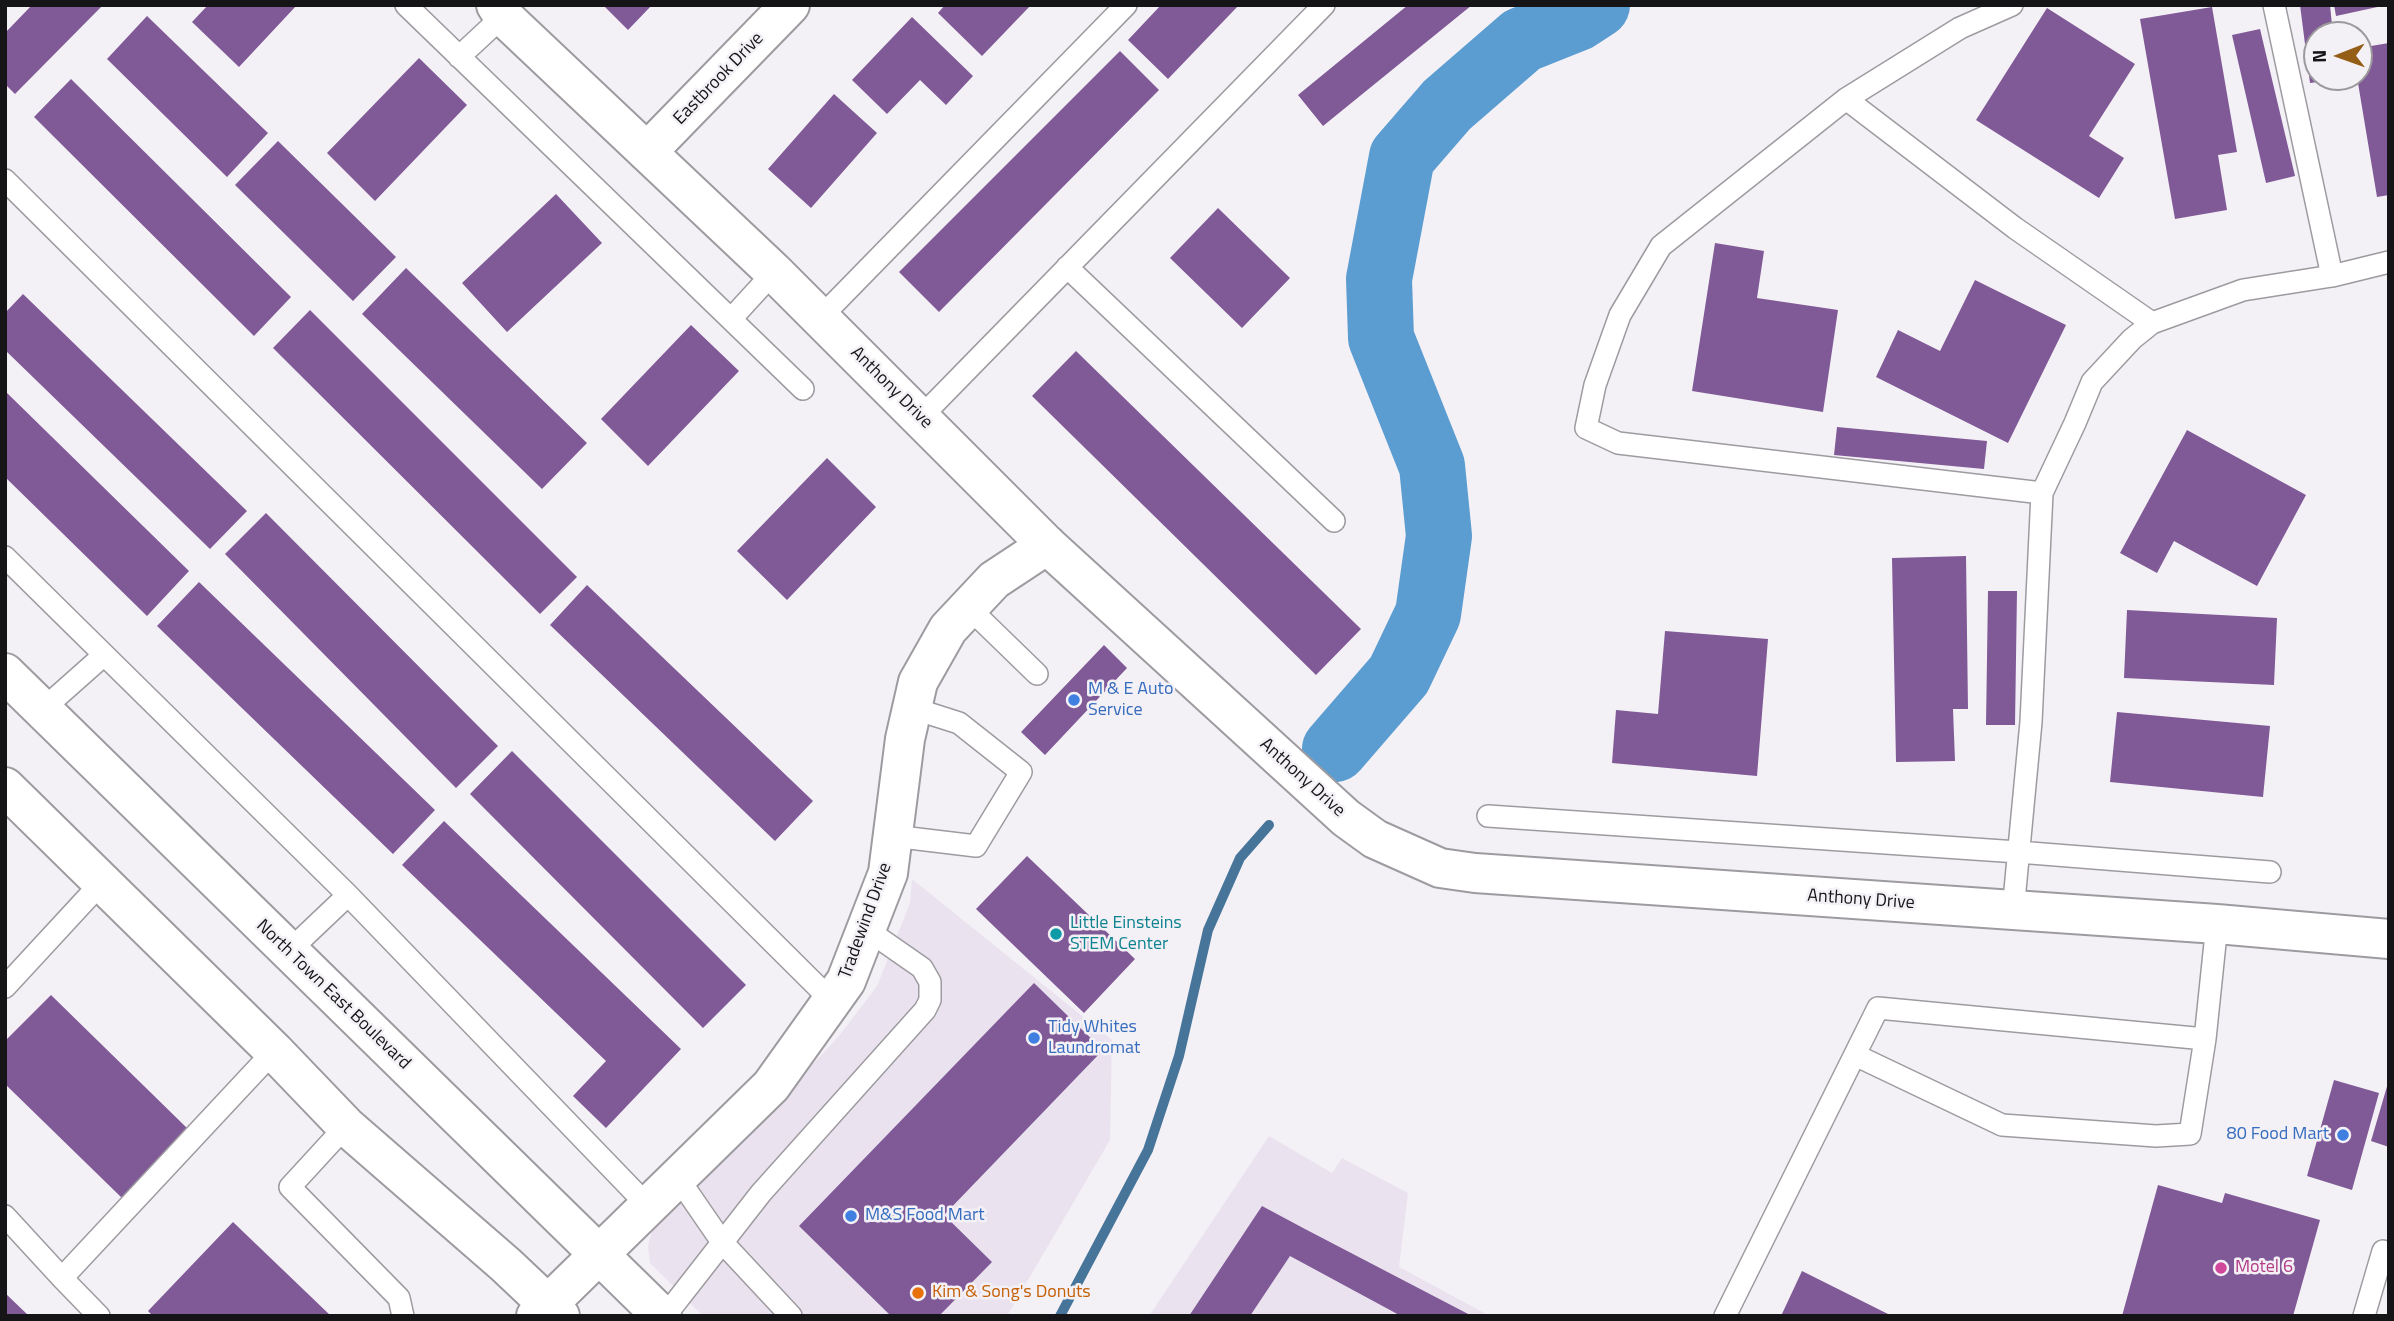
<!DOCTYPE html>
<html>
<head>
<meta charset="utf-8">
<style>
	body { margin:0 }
	#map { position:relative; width:2394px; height:1321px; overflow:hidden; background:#f4f1f6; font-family:"Titillium Web",sans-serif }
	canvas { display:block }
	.frame { position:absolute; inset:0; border:7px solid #151416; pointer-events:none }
	.north { position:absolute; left:2303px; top:21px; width:70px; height:70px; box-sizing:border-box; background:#f4f1f6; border:2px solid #9b999c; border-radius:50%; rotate:269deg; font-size:19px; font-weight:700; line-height:28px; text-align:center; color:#151416 }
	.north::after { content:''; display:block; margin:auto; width:24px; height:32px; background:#955e17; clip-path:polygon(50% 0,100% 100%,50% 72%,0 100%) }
</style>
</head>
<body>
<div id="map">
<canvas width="2394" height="1321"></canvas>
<div class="frame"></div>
<div class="north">N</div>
</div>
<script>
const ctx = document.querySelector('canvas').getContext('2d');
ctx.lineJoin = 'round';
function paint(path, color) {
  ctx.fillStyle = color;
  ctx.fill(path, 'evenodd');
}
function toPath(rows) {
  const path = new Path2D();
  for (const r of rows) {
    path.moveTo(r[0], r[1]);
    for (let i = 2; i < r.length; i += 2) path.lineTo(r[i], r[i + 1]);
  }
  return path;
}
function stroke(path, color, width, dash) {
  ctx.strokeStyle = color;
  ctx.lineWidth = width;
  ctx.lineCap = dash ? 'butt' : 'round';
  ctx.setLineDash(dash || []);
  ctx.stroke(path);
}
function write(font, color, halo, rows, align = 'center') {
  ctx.font = font + ' "Titillium Web",sans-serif';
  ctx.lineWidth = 5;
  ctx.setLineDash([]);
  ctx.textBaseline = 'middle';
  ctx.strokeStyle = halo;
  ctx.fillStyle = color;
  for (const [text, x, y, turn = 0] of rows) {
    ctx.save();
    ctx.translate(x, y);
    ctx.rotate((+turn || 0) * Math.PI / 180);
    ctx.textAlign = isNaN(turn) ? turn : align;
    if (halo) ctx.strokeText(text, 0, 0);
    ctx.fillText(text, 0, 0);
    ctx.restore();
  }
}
const built = toPath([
	[912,879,1112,1040,1110,1140,1007,1316,703,1316,650,1263,648,1246,655,1219,772,1108,839,1036,877,986,910,903],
	[1269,1136,1332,1173,1342,1158,1408,1193,1399,1267,1490,1316,1149,1316]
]);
const stream = toPath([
	[1060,1316,1148,1150,1179,1056,1208,930,1240,858,1269,825]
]);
const river = toPath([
	[1335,749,1399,675,1428,614,1439,536,1432,466,1381,338,1379,279,1402,157,1447,105,1522,40,1577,18,1597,5]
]);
const building = toPath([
	[32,5,103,5,15,94,5,84,5,33],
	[208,5,297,5,239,67,192,22],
	[603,5,652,5,628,30],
	[945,5,1031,5,982,56,938,13],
	[1161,5,1239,5,1168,79,1128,40],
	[1408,5,1472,5,1323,126,1298,95],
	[2300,5,2330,5,2333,35,2317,35,2317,77,2342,79,2310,83],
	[2334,5,2381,5,2382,6,2336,16],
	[2212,7,2237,152,2218,155,2227,210,2175,219,2140,19],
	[2047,8,2135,64,2089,136,2124,158,2099,198,1976,120],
	[147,16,268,133,227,177,107,59],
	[912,17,973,76,946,105,920,80,887,114,852,80],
	[2260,29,2295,176,2266,183,2232,35],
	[2389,43,2389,195,2377,197,2357,77,2359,77,2359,48],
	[1120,51,1159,90,939,312,899,272],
	[419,58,467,105,375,201,327,153],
	[71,79,291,297,254,336,34,117],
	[834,94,877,133,811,208,768,169],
	[278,141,396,257,353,301,235,185],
	[556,194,602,243,507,332,462,283],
	[1218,208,1290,278,1242,328,1170,258],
	[1715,243,1764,251,1757,298,1838,310,1823,412,1692,391],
	[406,268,587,443,542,489,362,314],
	[1975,280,2066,325,2008,443,1876,377,1898,330,1940,351],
	[23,294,247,511,210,549,5,350,5,313],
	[310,310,577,577,540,614,273,348],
	[691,325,739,371,648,466,601,419],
	[1076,351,1361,629,1316,675,1032,396],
	[5,391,189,571,147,616,5,477],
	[1837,427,1987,441,1984,469,1834,455],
	[2187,430,2306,495,2257,586,2174,541,2157,573,2120,553],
	[827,458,876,507,787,600,737,551],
	[266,513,498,746,456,788,225,554],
	[1966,556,1968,709,1953,709,1955,761,1896,762,1892,558],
	[199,582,435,810,393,854,157,626],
	[587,585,813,801,775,841,550,625],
	[1988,591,2017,591,2015,725,1986,725],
	[2127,610,2277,618,2274,685,2124,678],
	[1665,631,1768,639,1757,776,1612,763,1616,710,1658,714],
	[1104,645,1127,668,1045,755,1021,732],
	[2117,712,2270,726,2263,797,2110,782],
	[512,751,746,985,703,1028,470,794],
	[444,821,681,1049,606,1128,573,1096,606,1061,402,865],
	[1027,856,1135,959,1084,1013,976,909],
	[1034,983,1103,1050,944,1215,992,1262,939,1316,891,1316,799,1226],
	[51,995,190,1131,123,1199,5,1084,5,1041],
	[2334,1080,2379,1093,2352,1190,2307,1176],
	[2388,1083,2389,1083,2389,1147,2371,1141],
	[2158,1185,2222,1203,2225,1193,2320,1220,2293,1316,2122,1316],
	[1262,1206,1305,1229,1472,1316,1401,1316,1290,1256,1250,1316,1189,1316],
	[233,1222,331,1316,153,1316,148,1311],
	[1802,1271,1892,1316,1781,1316],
	[5,1293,29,1316,5,1316]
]);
const lane = toPath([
	[406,5,803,389],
	[2012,5,1960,28,1846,99,1661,246,1620,315,1595,385,1586,428,1618,443,2042,493],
	[2274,5,2332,276],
	[459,57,503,16],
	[1846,99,2015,228,2152,323],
	[5,180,832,1001],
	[1067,267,1334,521],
	[820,318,1126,5],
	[731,319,774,272],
	[920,418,1324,5],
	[5,557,348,895,648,1206],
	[968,607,1037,674],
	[42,710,104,655],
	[1488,816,2018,852,2270,872],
	[893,836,976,846,1021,772,959,723,912,708],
	[2013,911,2031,722,2042,493,2075,423,2092,382,2132,339,2152,323,2243,290,2332,276,2389,262],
	[289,951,348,895],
	[5,987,102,882],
	[1855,1055,2002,1125,2156,1136,2190,1134,2205,1039],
	[346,1126,290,1187,399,1298,403,1316],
	[678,1178,722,1242,791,1316],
	[5,1216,62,1278,274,1051],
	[62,1278,99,1316],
	[665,1316,761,1193,925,1010,930,1000,930,982,922,968,866,929],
	[1725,1316,1878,1008,2205,1039,2217,924],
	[2364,1316,2383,1251]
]);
const street = toPath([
	[647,152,790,5],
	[536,1316,771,1086,846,981,888,873,905,739,918,682,948,629,994,580,1047,545]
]);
const secondary = toPath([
	[496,5,503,16,774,272,1047,545,1346,818,1375,839,1440,868,1475,873,2217,924,2389,939],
	[5,673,662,1316],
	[5,787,274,1051,346,1126,506,1265,560,1316]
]);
const markers = [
	[1074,700,7,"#3f7fe0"],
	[1056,934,7,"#0f9aa8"],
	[1034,1038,7,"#3f7fe0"],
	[2343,1135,7,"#3f7fe0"],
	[851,1216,7,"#3f7fe0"],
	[2221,1268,7,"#d1479c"],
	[918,1293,7,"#e8710a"]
];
const streetNames = [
	["Eastbrook Drive",719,79,-46],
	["Anthony Drive",891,388,45],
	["Anthony Drive",1302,778,42],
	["Anthony Drive",1861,900,4],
	["Tradewind Drive",866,921,-70],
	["North Town East Boulevard",333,995,44]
];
const shopNames = [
	["M & E Auto",1088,690],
	["Service",1088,711],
	["Tidy Whites",1048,1028],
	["Laundromat",1048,1049],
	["80 Food Mart",2329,1135,"right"],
	["M&S Food Mart",865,1216]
];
const cultureNames = [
	["Little Einsteins",1070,924],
	["STEM Center",1070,945]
];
const hotelNames = [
	["Motel 6",2235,1268]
];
const foodNames = [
	["Kim & Song's Donuts",932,1293]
];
paint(built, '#eae3ef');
stroke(stream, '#477499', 10);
stroke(river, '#5c9dd1', 66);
paint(building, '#805997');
stroke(lane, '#9e9ba0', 24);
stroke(street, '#9e9ba0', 42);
stroke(secondary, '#9e9ba0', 42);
stroke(lane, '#fff', 21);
stroke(street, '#fff', 38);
stroke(secondary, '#fff', 38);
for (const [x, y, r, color] of markers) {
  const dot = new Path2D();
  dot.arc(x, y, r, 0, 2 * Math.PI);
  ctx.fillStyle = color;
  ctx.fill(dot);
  stroke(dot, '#f4f1f6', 2.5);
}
write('18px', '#151416', '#f4f1f6', streetNames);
write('18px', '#366cbe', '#f4f1f6', shopNames, 'left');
write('18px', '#0d838f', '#f4f1f6', cultureNames, 'left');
write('18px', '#b23c85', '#f4f1f6', hotelNames, 'left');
write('18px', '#c56008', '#f4f1f6', foodNames, 'left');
</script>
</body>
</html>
